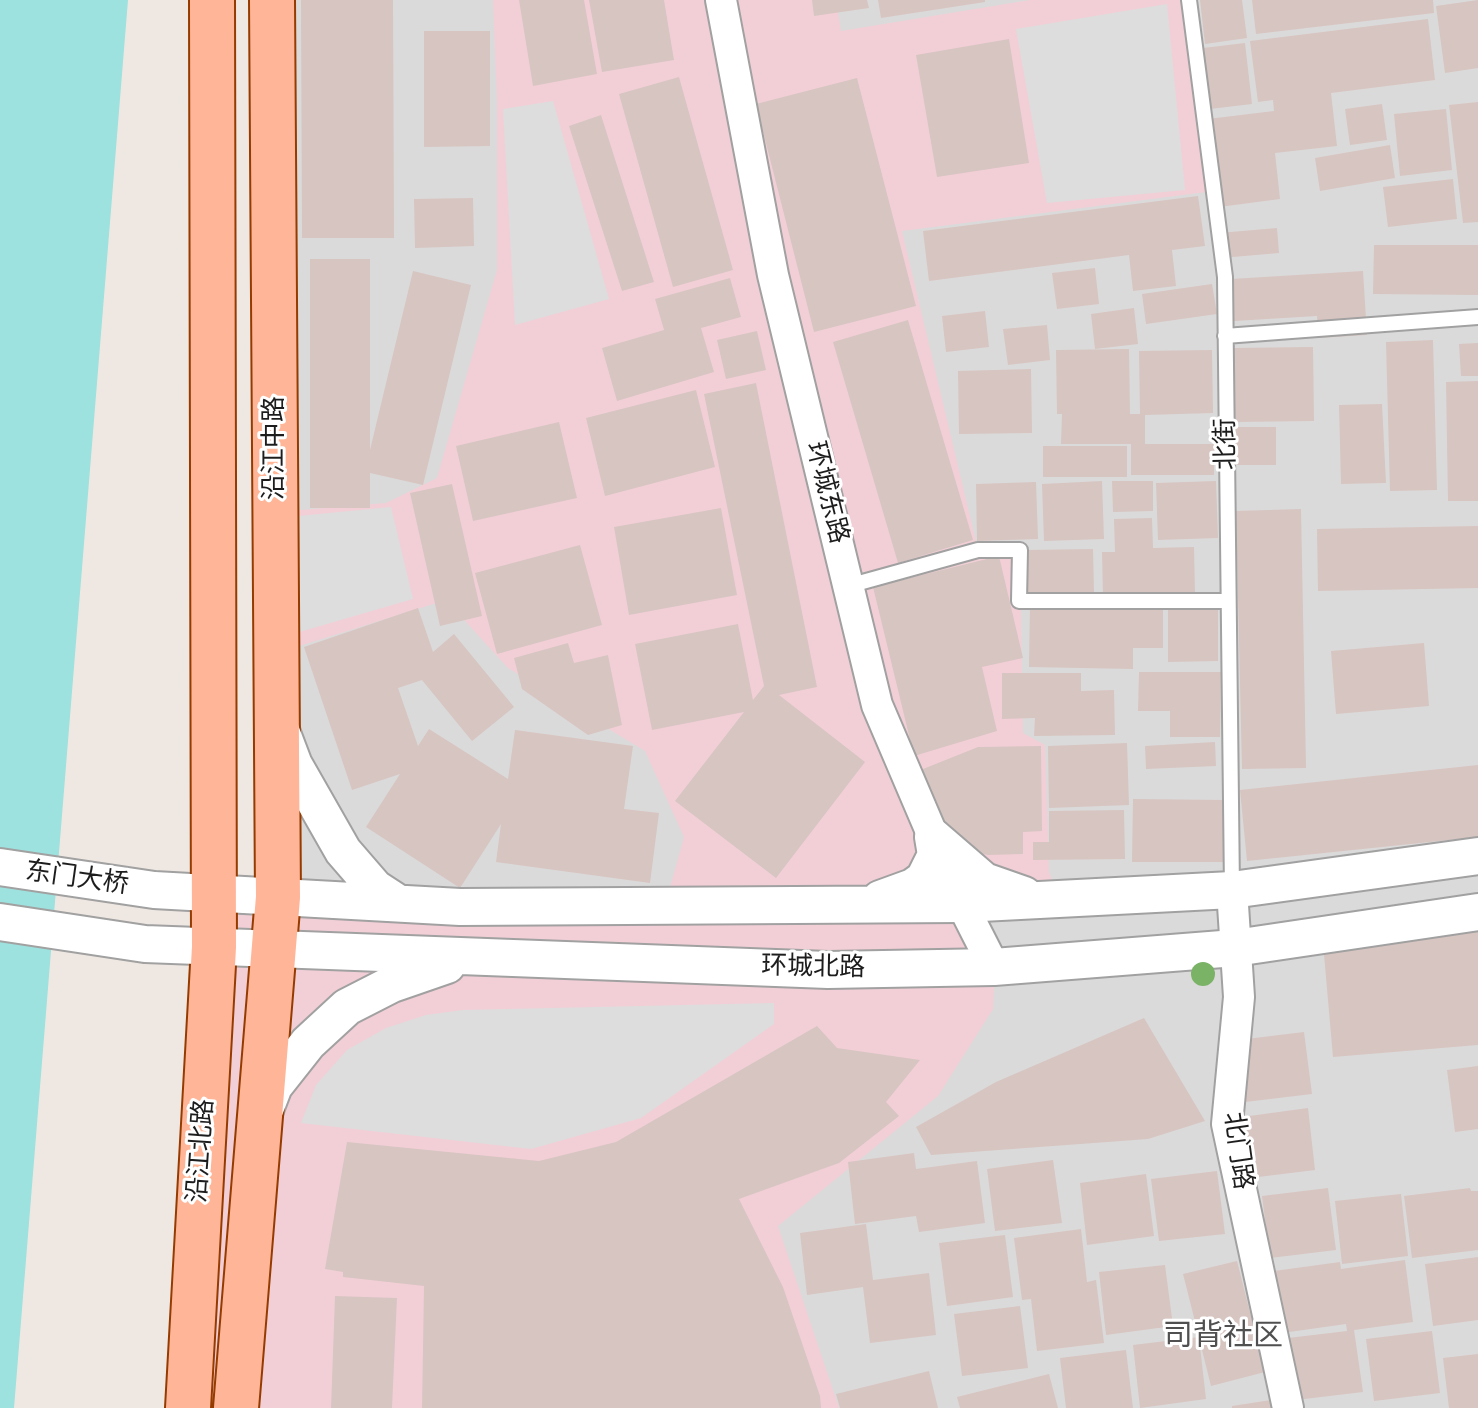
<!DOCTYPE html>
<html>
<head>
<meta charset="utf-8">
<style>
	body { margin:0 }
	canvas { display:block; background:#efe7e2 }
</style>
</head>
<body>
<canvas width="1478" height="1408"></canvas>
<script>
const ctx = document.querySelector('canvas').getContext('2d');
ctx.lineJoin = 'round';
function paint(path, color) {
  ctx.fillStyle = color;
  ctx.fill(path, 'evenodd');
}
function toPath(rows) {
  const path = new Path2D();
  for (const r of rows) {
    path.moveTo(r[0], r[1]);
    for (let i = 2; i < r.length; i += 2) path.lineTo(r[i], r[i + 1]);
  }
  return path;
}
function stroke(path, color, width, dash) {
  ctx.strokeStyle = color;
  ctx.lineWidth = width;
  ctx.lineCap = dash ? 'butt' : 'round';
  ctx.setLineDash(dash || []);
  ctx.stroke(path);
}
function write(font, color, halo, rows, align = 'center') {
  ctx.font = font + ' "Roboto Condensed","Noto Sans SC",sans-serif';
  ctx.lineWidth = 6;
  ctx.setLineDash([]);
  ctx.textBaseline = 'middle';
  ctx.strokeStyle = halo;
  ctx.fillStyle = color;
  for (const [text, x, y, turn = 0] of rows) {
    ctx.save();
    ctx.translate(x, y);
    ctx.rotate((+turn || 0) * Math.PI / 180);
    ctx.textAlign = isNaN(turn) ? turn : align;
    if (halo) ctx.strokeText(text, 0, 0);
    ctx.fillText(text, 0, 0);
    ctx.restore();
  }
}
const residential = toPath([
	[272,0,1478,0,1478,1408,188,1408,278,897]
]);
const commercial = toPath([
	[493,0,836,0,841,31,1030,0,1189,0,1214,191,902,231,978,550,1020,550,1023,733,1045,745,1049,872,1059,899,971,921,995,968,993,1009,938,1096,778,1226,839,1408,188,1408,215,893,661,920,684,837,645,751,508,668,446,600,277,653,276,512,386,503,437,478,497,270,497,101]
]);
const parking = toPath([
	[1167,4,1185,190,1047,203,1016,29],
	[553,101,609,299,515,325,503,109],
	[391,507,413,599,289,635,288,517],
	[774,1003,774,1024,641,1118,531,1149,301,1123,316,1085,347,1050,386,1028,426,1015,463,1010]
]);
const water = toPath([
	[0,0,128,0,14,1408,0,1408]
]);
const building = toPath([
	[301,0,393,0,394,238,302,238],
	[519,0,584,0,597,74,533,86],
	[589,0,664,0,674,60,602,72],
	[812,0,867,0,869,8,814,16],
	[878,0,985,0,985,2,881,18],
	[1200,0,1242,0,1247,38,1205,44],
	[1252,0,1433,0,1434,13,1256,34],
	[1478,0,1478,68,1445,73,1436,6],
	[1428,19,1435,80,1331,93,1337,146,1275,153,1280,199,1219,207,1208,119,1274,111,1273,100,1258,102,1250,41],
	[424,31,490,31,490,146,424,147],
	[1009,39,1029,163,937,177,916,55],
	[1245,43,1252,104,1210,109,1203,48],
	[679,77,733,270,673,287,619,94],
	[857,78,916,306,814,332,756,104],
	[1478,102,1478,222,1463,223,1449,105],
	[1382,104,1387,140,1350,145,1345,109],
	[1446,109,1452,170,1400,176,1394,114],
	[601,115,654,282,622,291,569,126],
	[1390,145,1395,178,1320,191,1315,158],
	[1453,179,1457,219,1388,227,1383,187],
	[1198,196,1205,246,1172,250,1176,286,1133,291,1129,255,929,281,923,231],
	[473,198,474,246,415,248,414,199],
	[1277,228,1279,253,1221,258,1219,233],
	[1374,245,1478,245,1478,295,1373,294],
	[310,259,370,259,370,450,413,271,471,285,423,485,370,473,370,508,310,508],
	[1095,268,1099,304,1057,309,1052,273],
	[1363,271,1367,335,1318,338,1317,316,1234,321,1231,279],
	[730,278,741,317,701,328,714,372,617,401,602,348,664,330,655,299],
	[1212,284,1217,314,1146,324,1142,294],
	[1134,308,1138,344,1095,349,1091,314],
	[985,311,989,347,946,352,942,316],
	[908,320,973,540,898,563,833,342],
	[1047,325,1050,360,1008,365,1003,329],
	[757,331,766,370,726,379,717,340],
	[1433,340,1437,490,1390,491,1386,342],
	[1478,343,1478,376,1461,376,1459,344],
	[1313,347,1314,421,1233,422,1233,348],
	[1129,349,1130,414,1140,414,1139,351,1212,350,1213,413,1145,415,1145,444,1214,444,1214,475,1131,475,1131,444,1061,444,1062,414,1057,414,1056,350],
	[1031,369,1032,433,959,434,958,371],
	[1478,381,1478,501,1448,501,1446,382],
	[756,383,817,687,779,695,865,762,776,878,675,801,744,712,652,730,635,644,738,624,753,700,764,686,704,394],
	[696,390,715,467,605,496,586,418],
	[1382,404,1386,483,1341,484,1339,405],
	[559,422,577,498,473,521,456,446],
	[1230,427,1276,427,1276,465,1231,465],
	[1043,446,1127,446,1127,477,1043,477],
	[1102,481,1104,539,1044,541,1042,484],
	[1112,481,1153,481,1153,511,1113,512],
	[1216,481,1218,538,1158,540,1156,483],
	[1036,482,1038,539,977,541,976,484],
	[452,484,482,616,440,626,410,493],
	[721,508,737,595,629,615,614,527],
	[1301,509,1306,768,1242,769,1236,511],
	[1152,518,1153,548,1194,547,1195,595,1103,597,1102,552,1115,552,1114,519],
	[1478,526,1478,588,1318,591,1317,529],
	[580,545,602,625,497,654,475,573],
	[1093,549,1094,592,1026,593,1026,550],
	[999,556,1023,658,982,667,997,731,914,756,873,587],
	[1218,600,1218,661,1168,662,1168,601],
	[1030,604,1163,606,1163,648,1133,648,1133,669,1029,667],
	[418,608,433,652,454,634,514,707,472,741,422,680,398,688,418,746,429,729,508,779,515,730,633,746,624,809,659,813,650,883,496,862,501,824,460,888,366,827,400,774,352,790,304,647],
	[568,643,574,663,608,655,622,725,588,735,522,689,514,658],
	[1424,643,1429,706,1336,714,1331,651],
	[1139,672,1221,672,1220,737,1170,737,1170,711,1138,711],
	[1002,673,1081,673,1081,691,1114,690,1115,735,1034,736,1035,718,1002,719],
	[1215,742,1216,766,1146,769,1145,746],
	[1127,743,1129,805,1049,808,1048,746],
	[1041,746,1042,831,1023,832,1023,854,988,855,958,849,934,822,918,771,978,747],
	[1478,765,1478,837,1247,861,1240,790],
	[1133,799,1225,800,1224,862,1132,862],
	[1124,810,1125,859,1033,860,1033,842,1049,842,1049,811],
	[1478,929,1478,1045,1333,1057,1323,943],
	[1144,1018,1205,1121,1148,1139,931,1155,916,1127,996,1082],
	[817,1026,837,1048,920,1060,886,1102,899,1116,839,1163,739,1199,783,1287,820,1396,821,1408,422,1408,424,1286,343,1277,343,1272,325,1269,347,1142,539,1161,616,1142],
	[1304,1032,1312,1094,1245,1102,1238,1040],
	[1478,1066,1478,1129,1455,1132,1447,1070],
	[1308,1108,1315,1170,1250,1178,1242,1117],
	[914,1153,916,1169,977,1161,985,1223,919,1232,916,1216,855,1224,848,1162],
	[1053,1160,1062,1223,995,1231,987,1169],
	[1217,1171,1225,1234,1159,1241,1151,1179],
	[1146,1174,1154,1236,1087,1245,1080,1183],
	[1328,1188,1336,1250,1270,1258,1262,1196],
	[1470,1188,1471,1191,1478,1191,1478,1250,1412,1258,1404,1196],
	[1401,1194,1408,1256,1342,1264,1335,1201],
	[866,1224,873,1280,929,1273,936,1335,870,1343,863,1287,807,1295,800,1233],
	[1081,1229,1087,1282,1096,1280,1104,1343,1037,1351,1031,1299,1022,1300,1014,1238],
	[1005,1235,1013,1297,947,1306,939,1243],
	[1478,1257,1478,1320,1433,1326,1425,1264],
	[1405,1260,1413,1322,1354,1330,1363,1392,1296,1400,1288,1338,1347,1331,1346,1324,1282,1333,1274,1271,1340,1262,1341,1269],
	[1237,1261,1265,1372,1211,1386,1199,1338,1206,1399,1140,1408,1133,1345,1199,1337,1183,1274],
	[1165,1265,1173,1326,1106,1335,1099,1272],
	[335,1296,397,1298,392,1408,331,1408],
	[1020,1306,1028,1368,962,1376,954,1314],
	[1432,1331,1440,1393,1374,1401,1366,1339],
	[1126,1350,1133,1408,1066,1408,1060,1358],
	[1478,1354,1478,1408,1449,1408,1443,1358],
	[929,1371,938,1408,840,1408,836,1394],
	[1049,1374,1058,1408,960,1408,957,1397],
	[1271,1400,1272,1408,1232,1408,1232,1406]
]);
const service = toPath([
	[1189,0,1225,277,1232,890],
	[1225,336,1478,317],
	[848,586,978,550,1020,550,1019,601,1228,601]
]);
const minor = toPath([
	[721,0,773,275,877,705,962,904,994,967],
	[1232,890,1239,997,1227,1124,1288,1408]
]);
const tertiary = toPath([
	[280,728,294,765,343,851,375,888,398,903],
	[933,837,984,881,1024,895],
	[0,867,154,890,460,907,962,904,1232,890,1478,856],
	[880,899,913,887,924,879,936,855,933,837],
	[0,922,145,944,828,970,994,967,1235,948,1478,912],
	[264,1112,274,1086,308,1043,347,1007,392,984,447,965]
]);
const primary = toPath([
	[188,1408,214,947,212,0],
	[236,1408,278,897,272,0]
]);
const trees = [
	[1203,974]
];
const streetNames = [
	["北街",1227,444,-91],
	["沿江中路",275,448,-90],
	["环城东路",826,493,76],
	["东门大桥",77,879,8],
	["环城北路",813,968,1],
	["沿江北路",202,1151,-86],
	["北门路",1237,1151,82]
];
const quarterNames = [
	["司背社区",1223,1337]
];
paint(residential, '#dbdada');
paint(commercial, '#f2cfd7');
paint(parking, '#ddd');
paint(water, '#9de2de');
paint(building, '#d7c5c1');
stroke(service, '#a1a1a1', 18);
stroke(minor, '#a1a1a1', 34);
stroke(tertiary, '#a1a1a1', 40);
stroke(primary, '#963b00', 48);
stroke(service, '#fff', 14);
stroke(minor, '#fff', 30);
stroke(tertiary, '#fff', 36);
stroke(primary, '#ffb597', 44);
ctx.fillStyle = '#7ab266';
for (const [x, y] of trees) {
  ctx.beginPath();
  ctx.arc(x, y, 12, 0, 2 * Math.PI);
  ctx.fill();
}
write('26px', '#1d1d1d', '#fff', streetNames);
write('30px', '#505050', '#fff', quarterNames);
</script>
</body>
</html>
